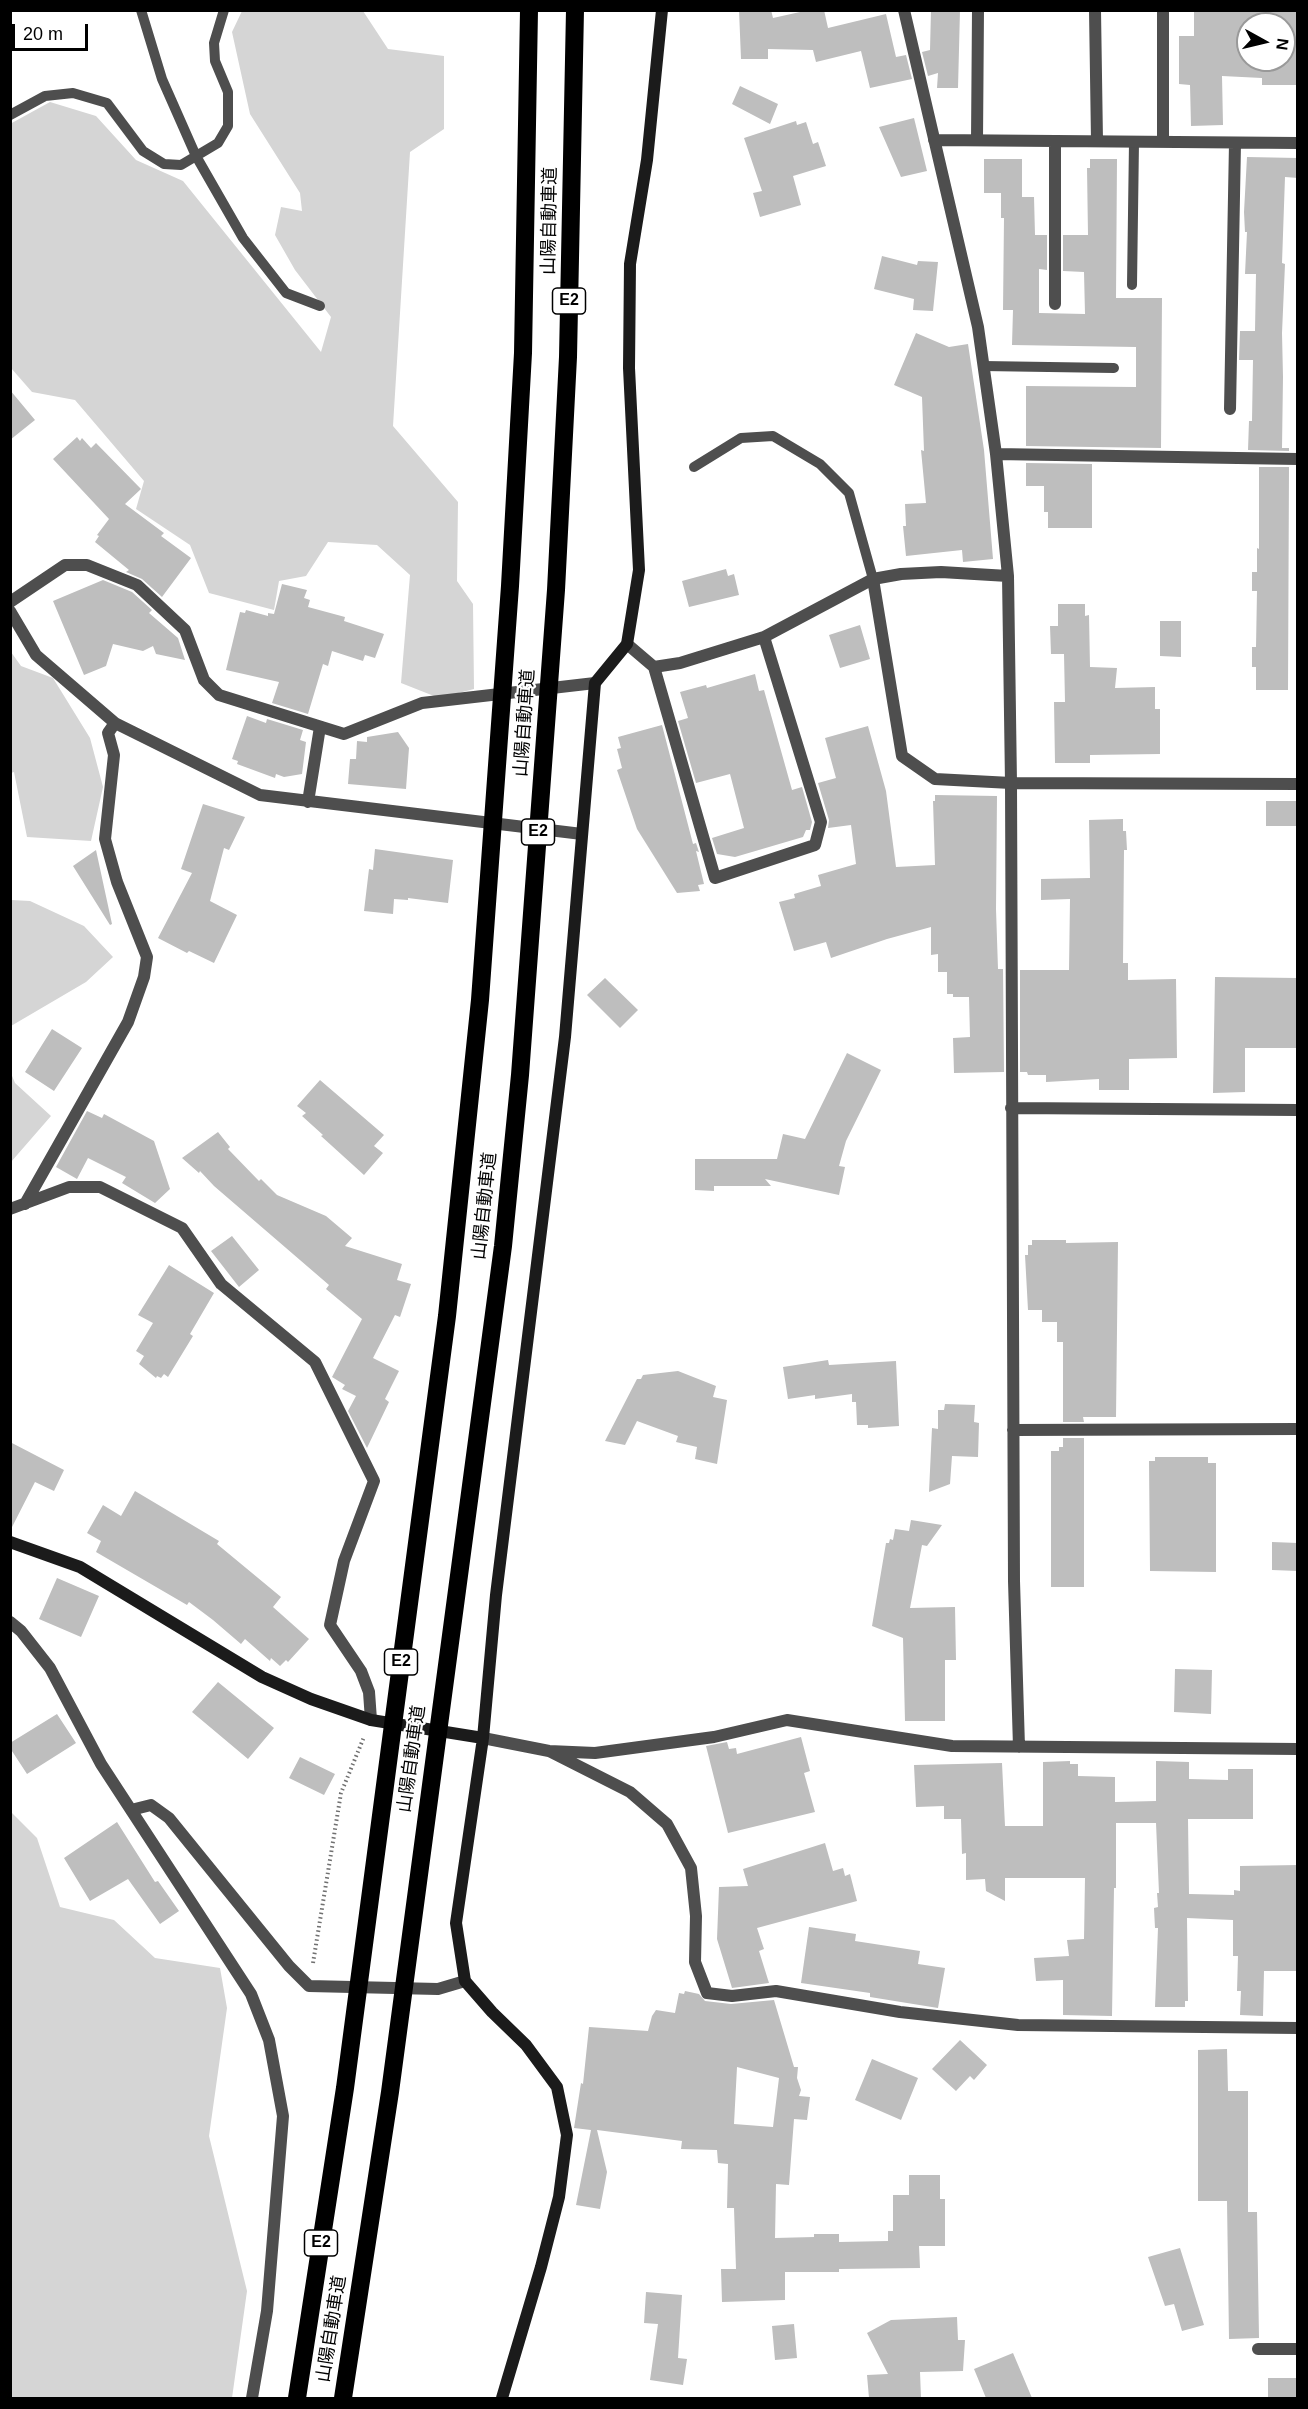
<!DOCTYPE html>
<html>
<head>
<meta charset="utf-8">
<style>
	body { margin:0 }
	#map { position:relative; width:1308px; height:2409px; overflow:hidden; background:#fff; font-family:Arial,sans-serif }
	canvas { display:block }
	.frame { position:absolute; inset:0; border:12px solid #000; pointer-events:none }
	.north { position:absolute; left:1236px; top:12px; width:60px; height:60px; box-sizing:border-box; background:#fff; border:2px solid #999; border-radius:50%; rotate:98deg; font-size:16px; font-weight:700; line-height:24px; text-align:center; color:#000 }
	.north::after { content:''; display:block; margin:auto; width:21px; height:27px; background:#000; clip-path:polygon(50% 0,100% 100%,50% 72%,0 100%) }
	.scale { position:absolute; left:12px; top:24px; width:76px; height:27px; box-sizing:border-box; border:3px solid #000; border-top:0; padding-left:8px; font-size:18px; line-height:21px; white-space:nowrap; color:#000; -webkit-text-stroke:4px #fff; paint-order:stroke }
</style>
</head>
<body>
<div id="map">
<canvas width="1308" height="2409"></canvas>
<div class="frame"></div>
<div class="north">N</div>
<div class="scale">20 m</div>
</div>
<script>
const ctx = document.querySelector('canvas').getContext('2d');
ctx.lineJoin = 'round';
function paint(path, color) {
  ctx.fillStyle = color;
  ctx.fill(path, 'evenodd');
}
function toPath(rows) {
  const path = new Path2D();
  for (const r of rows) {
    path.moveTo(r[0], r[1]);
    for (let i = 2; i < r.length; i += 2) path.lineTo(r[i], r[i + 1]);
  }
  return path;
}
function stroke(path, color, width, dash) {
  ctx.strokeStyle = color;
  ctx.lineWidth = width;
  ctx.lineCap = dash ? 'butt' : 'round';
  ctx.setLineDash(dash || []);
  ctx.stroke(path);
}
function write(font, color, halo, rows, align = 'center') {
  ctx.font = font + ' Arial,"Noto Sans JP",sans-serif';
  ctx.lineWidth = 4.5;
  ctx.setLineDash([]);
  ctx.textBaseline = 'middle';
  ctx.strokeStyle = halo;
  ctx.fillStyle = color;
  for (const [text, x, y, turn = 0] of rows) {
    ctx.save();
    ctx.translate(x, y);
    ctx.rotate((+turn || 0) * Math.PI / 180);
    ctx.textAlign = isNaN(turn) ? turn : align;
    if (halo) ctx.strokeText(text, 0, 0);
    ctx.fillText(text, 0, 0);
    ctx.restore();
  }
}
const green = toPath([
	[242,11,363,11,388,49,444,56,444,129,410,152,393,426,458,502,457,581,473,604,474,689,439,698,401,683,410,575,377,545,328,542,306,576,279,581,274,610,209,593,190,545,136,509,144,481,75,400,32,392,11,368,10,124,50,102,96,116,136,160,183,181,321,352,331,317,295,270,275,235,281,207,302,211,300,193,250,114,232,32],
	[11,652,21,666,53,678,90,738,103,787,91,841,27,837,14,772,11,773],
	[11,900,30,901,84,926,113,957,86,982,11,1026],
	[10,1071,15,1083,51,1116,11,1162],
	[11,1812,37,1838,60,1907,114,1920,155,1958,220,1968,227,2008,209,2136,247,2291,232,2398,11,2398]
]);
const building = toPath([
	[739,10,771,10,773,18,809,10,824,10,828,28,886,14,896,57,906,55,912,79,870,88,861,51,816,62,813,50,768,49,768,59,741,59],
	[931,10,960,10,958,88,937,88,938,73,928,76,922,52,930,50],
	[1194,10,1298,10,1298,85,1262,85,1262,78,1222,76,1223,125,1191,126,1190,85,1179,84,1179,36,1194,36],
	[1248,24,1284,24,1284,60,1248,60],
	[740,86,778,104,770,124,732,104],
	[914,118,927,171,901,177,879,127],
	[796,121,797,125,806,122,813,144,818,142,826,166,793,176,801,205,760,217,753,193,762,191,744,138],
	[1247,157,1298,158,1298,178,1285,177,1282,263,1285,264,1282,333,1283,377,1282,448,1289,448,1289,451,1248,450,1249,421,1252,421,1253,360,1239,360,1240,331,1255,331,1256,274,1245,274,1247,232,1245,232,1244,212],
	[984,159,1022,159,1022,197,1034,197,1035,235,1047,235,1047,270,1039,269,1039,313,1085,314,1084,272,1063,271,1063,235,1088,235,1087,168,1090,168,1090,159,1117,159,1116,298,1162,298,1161,448,1026,446,1026,386,1136,387,1136,347,1012,345,1013,310,1003,310,1004,218,1001,218,1001,193,984,193],
	[882,256,917,265,918,261,938,262,933,311,913,310,914,299,874,289],
	[916,333,949,347,968,344,984,450,993,559,963,562,962,550,906,556,903,526,906,526,905,504,926,503,921,450,924,451,922,397,894,385],
	[10,390,35,420,10,440],
	[77,437,80,441,82,438,91,448,96,443,141,489,125,504,164,533,161,536,191,558,162,597,142,579,126,572,129,570,95,542,99,536,97,535,109,519,53,459],
	[1026,463,1092,464,1092,528,1048,528,1048,512,1044,512,1044,486,1026,486],
	[1259,467,1289,467,1288,690,1256,690,1256,667,1252,667,1252,647,1256,647,1257,591,1252,591,1252,572,1257,572,1257,548,1259,549],
	[726,569,728,576,734,574,739,595,689,607,682,581],
	[103,580,132,592,152,610,149,613,178,638,185,660,156,654,153,646,143,651,113,644,106,666,84,675,53,601],
	[282,584,307,590,304,598,310,600,308,607,345,617,344,621,384,634,375,658,365,655,363,661,332,651,328,666,323,664,308,714,272,703,279,682,226,670,240,612,245,613,246,610,268,616,268,613,274,614],
	[1058,604,1085,604,1085,616,1089,615,1090,667,1117,668,1115,688,1155,687,1155,709,1160,709,1160,754,1090,755,1090,763,1055,763,1054,702,1065,702,1064,654,1051,654,1050,626,1058,626],
	[1160,621,1181,621,1181,657,1160,656],
	[860,625,870,659,840,668,829,635],
	[755,674,759,691,764,690,792,790,802,787,812,822,810,830,806,830,803,837,735,857,717,854,712,838,744,828,730,774,696,783,678,721,688,718,680,692,706,685,707,688],
	[247,716,266,723,267,719,303,730,300,740,306,742,302,774,284,777,276,774,275,778,237,764,238,761,232,759],
	[662,725,693,844,696,843,699,852,696,851,704,884,698,885,700,891,677,893,637,829,617,770,622,768,617,749,621,748,618,737],
	[868,726,886,791,896,867,935,865,933,801,935,801,935,795,997,796,996,909,998,969,1003,969,1004,1072,954,1073,953,1038,970,1037,969,997,953,997,953,994,947,994,947,972,938,972,938,954,931,955,931,927,887,939,831,958,826,942,794,951,779,902,795,898,794,894,821,886,818,875,856,864,851,825,828,828,829,820,818,783,836,778,825,738],
	[398,732,409,748,406,789,348,784,350,759,356,759,357,741,367,742,367,737],
	[1266,801,1298,801,1298,826,1266,826],
	[203,804,245,817,229,850,224,848,210,901,237,915,214,963,189,951,187,953,158,938,192,873,181,869],
	[1123,819,1123,831,1126,831,1127,850,1124,850,1123,963,1128,963,1128,980,1176,979,1177,1058,1129,1059,1129,1090,1099,1090,1099,1079,1046,1082,1046,1075,1028,1075,1027,1072,1020,1072,1020,970,1069,970,1070,899,1041,900,1041,879,1090,878,1089,820],
	[375,849,453,860,448,903,408,898,408,900,394,899,393,914,364,911,369,869,373,870],
	[96,850,112,924,110,925,73,866],
	[1215,977,1298,978,1298,1048,1245,1048,1245,1092,1213,1093],
	[605,978,638,1010,620,1028,587,995],
	[52,1029,82,1048,54,1091,25,1072],
	[847,1053,881,1070,846,1141,839,1166,845,1167,839,1195,765,1179,771,1186,714,1186,714,1191,695,1190,695,1159,777,1159,783,1134,805,1139],
	[320,1080,384,1135,374,1146,383,1153,364,1175,321,1136,323,1135,302,1116,306,1113,297,1106],
	[87,1111,102,1118,104,1114,154,1141,170,1189,155,1203,122,1183,126,1177,88,1158,77,1179,56,1167],
	[218,1132,230,1147,228,1149,259,1181,261,1179,277,1195,326,1216,352,1238,345,1246,402,1264,397,1280,411,1284,400,1317,395,1315,373,1358,399,1371,385,1399,389,1402,367,1448,348,1411,356,1396,342,1389,345,1385,332,1377,362,1319,326,1289,329,1285,214,1186,200,1171,199,1173,182,1158],
	[232,1236,259,1270,239,1287,211,1251],
	[1032,1240,1066,1240,1066,1243,1118,1242,1116,1417,1083,1417,1084,1422,1063,1422,1063,1342,1057,1342,1057,1322,1042,1322,1042,1310,1028,1310,1025,1255,1028,1255,1028,1245,1032,1245],
	[169,1265,214,1293,190,1334,193,1336,168,1377,164,1374,161,1378,157,1376,156,1378,139,1364,144,1356,136,1351,153,1323,138,1315],
	[828,1360,829,1365,896,1361,899,1426,868,1428,868,1425,857,1425,856,1402,852,1402,852,1394,815,1399,815,1395,788,1399,783,1367],
	[678,1371,716,1386,713,1397,727,1400,717,1464,695,1459,697,1447,676,1442,678,1436,637,1421,625,1445,605,1441,637,1379,641,1379,643,1375],
	[945,1404,975,1405,974,1422,979,1423,978,1457,952,1456,950,1484,929,1492,932,1428,938,1429,938,1410,944,1410],
	[1063,1438,1084,1438,1084,1587,1051,1587,1051,1451,1059,1451,1059,1447,1063,1447],
	[10,1442,64,1470,54,1491,35,1482,10,1531],
	[1155,1457,1208,1457,1208,1463,1216,1463,1216,1572,1150,1571,1149,1461,1155,1461],
	[135,1491,219,1541,217,1544,281,1597,273,1607,309,1639,288,1662,286,1660,280,1666,271,1658,270,1661,245,1639,241,1644,213,1620,189,1602,187,1605,96,1552,101,1541,87,1533,103,1505,121,1516],
	[911,1520,942,1525,927,1546,922,1545,910,1608,955,1607,956,1660,945,1660,945,1721,905,1721,903,1638,872,1626,886,1543,889,1543,890,1539,893,1540,895,1529,909,1531],
	[1272,1542,1298,1543,1298,1571,1272,1570],
	[57,1578,99,1596,81,1637,39,1619],
	[1175,1669,1212,1670,1211,1714,1174,1712],
	[218,1682,274,1728,248,1759,192,1712],
	[57,1714,76,1743,27,1774,10,1748,10,1743],
	[801,1737,810,1771,804,1773,815,1812,728,1833,706,1746,727,1742,729,1749,736,1748,737,1754],
	[300,1757,335,1774,324,1795,289,1778],
	[1070,1761,1070,1764,1078,1764,1078,1776,1115,1777,1115,1802,1156,1801,1156,1761,1189,1762,1189,1779,1228,1780,1228,1769,1253,1769,1253,1819,1188,1819,1189,1894,1234,1895,1234,1890,1240,1891,1240,1866,1298,1865,1298,1971,1264,1971,1263,2016,1240,2015,1241,1991,1237,1991,1238,1956,1233,1956,1233,1920,1187,1918,1188,2001,1185,2001,1185,2007,1155,2007,1158,1928,1155,1928,1154,1908,1158,1907,1157,1893,1159,1893,1156,1823,1116,1823,1116,1888,1114,1888,1112,2016,1063,2015,1063,1980,1036,1981,1034,1958,1069,1956,1067,1940,1084,1939,1085,1878,1005,1878,1005,1901,986,1891,985,1879,966,1880,966,1853,962,1854,961,1819,944,1819,944,1806,916,1807,914,1765,1002,1763,1005,1826,1043,1826,1043,1762],
	[117,1822,155,1882,158,1881,179,1911,160,1924,128,1879,90,1901,64,1858],
	[825,1843,833,1871,843,1868,845,1876,850,1874,857,1901,757,1928,764,1949,759,1951,769,1983,732,1988,717,1939,719,1887,748,1886,743,1869],
	[809,1927,856,1934,855,1941,920,1951,918,1964,945,1968,938,2008,870,1997,870,1993,801,1983],
	[685,1991,699,1994,705,2001,731,2004,774,2000,794,2067,798,2067,797,2078,801,2090,799,2096,810,2097,807,2120,794,2119,789,2185,776,2184,775,2238,814,2237,814,2234,839,2234,839,2242,888,2241,888,2231,893,2231,893,2195,909,2195,909,2175,940,2175,940,2199,945,2199,945,2246,919,2246,920,2268,839,2269,839,2272,785,2272,785,2300,722,2302,721,2269,736,2269,734,2208,727,2208,728,2164,718,2163,717,2150,681,2149,682,2141,597,2130,607,2172,600,2209,576,2205,591,2130,574,2128,581,2083,583,2084,589,2027,648,2031,652,2016,656,2010,675,2013,679,1993,684,1994],
	[737,2067,779,2078,773,2127,734,2124],
	[960,2040,987,2065,974,2080,970,2076,956,2091,932,2069],
	[1227,2049,1228,2091,1248,2091,1248,2212,1257,2212,1259,2338,1229,2339,1227,2201,1198,2201,1198,2050],
	[872,2059,918,2078,901,2120,855,2100],
	[1180,2248,1204,2325,1182,2331,1174,2304,1165,2306,1148,2257],
	[646,2292,682,2295,678,2358,687,2359,683,2385,650,2380,658,2324,644,2323],
	[957,2317,958,2340,965,2340,963,2371,920,2372,921,2398,869,2398,867,2375,888,2374,867,2333,891,2320],
	[794,2324,797,2358,775,2360,772,2326],
	[1013,2353,1032,2398,986,2398,974,2369],
	[1268,2378,1298,2378,1298,2398,1268,2398]
]);
const path = toPath([
	[313,1963,341,1793,364,1737]
]);
const lane = toPath([
	[141,10,162,79,196,156,243,238,286,293,320,306],
	[10,115,45,96,73,93,107,103,143,151,164,164,181,165,218,143,228,126,228,92,215,61,214,43,224,10],
	[1132,285,1134,142],
	[983,366,1114,368],
	[694,467,741,438,773,436,820,464,849,493,873,579]
]);
const street = toPath([
	[904,10,978,327,996,454,1008,576,1011,783,1014,1581,1019,1747],
	[1095,10,1097,141],
	[934,140,1298,143],
	[977,140,978,10],
	[1163,142,1163,10],
	[1055,304,1055,141],
	[1230,409,1235,143],
	[996,454,1298,459],
	[873,579,902,756,935,779,1011,783,1298,784],
	[10,602,65,565,87,565,137,585,185,630,204,680,219,695,344,734,422,703,595,683],
	[10,611,36,655,115,723,260,795,582,834],
	[627,644,654,667,680,663,764,637,873,579,901,574,941,572,1008,576],
	[654,667,715,878,815,845,821,822,764,637],
	[308,802,320,727],
	[1011,1108,1298,1110],
	[25,1204,128,1022,144,977,147,957,117,882,105,839,114,755,108,733,115,723],
	[10,1209,69,1187,100,1187,182,1228,221,1284,315,1362,374,1481,344,1561,330,1625,361,1671,369,1692,371,1720],
	[1013,1430,1298,1429],
	[10,1622,21,1631,50,1668,101,1764,251,1994,269,2040,283,2116,267,2311,252,2398],
	[483,1738,549,1751,595,1753,714,1737,787,1720,952,1746,1298,1749],
	[549,1751,630,1792,667,1824,691,1868,696,1916,695,1962,707,1993,732,1996,776,1991,900,2012,1018,2025,1298,2028],
	[131,1810,151,1805,169,1818,289,1966,309,1986,438,1989,465,1981],
	[1258,2349,1298,2349]
]);
const secondary = toPath([
	[10,1542,80,1567,262,1677,311,1699,371,1720,483,1738],
	[502,2398,541,2267,559,2197,567,2135,557,2087,526,2045,492,2012,465,1981,456,1923,483,1738,496,1595,565,1037,595,683,627,644,639,570,629,368,630,264,647,160,662,10]
]);
const highway = toPath([
	[297,2398,345,2088,447,1316,480,1000,510,586,523,353,529,10],
	[343,2398,390,2092,503,1246,520,1075,556,590,568,357,575,10]
]);
const shields = [
	[569,301,33],
	[538,832,33],
	[401,1662,33],
	[321,2243,33]
];
const shieldNames = [
	["E2",569,301],
	["E2",538,832],
	["E2",401,1662],
	["E2",321,2243]
];
const streetNames = [
	["山陽自動車道",550,221,-89],
	["山陽自動車道",525,723,-86],
	["山陽自動車道",485,1206,-84],
	["山陽自動車道",412,1759,-82],
	["山陽自動車道",332,2329,-81]
];
paint(green, '#d5d5d5');
paint(building, '#bebebe');
stroke(path, '#707070', 4, [1.5, 3]);
stroke(lane, '#4e4e4e', 10);
stroke(street, '#4e4e4e', 12);
stroke(secondary, '#1b1b1b', 12);
stroke(highway, '#000', 18);
for (const [x, y, w] of shields) {
  const box = new Path2D();
  box.roundRect(x - w / 2, y - 13, w, 26, 4.5);
  ctx.fillStyle = '#fff';
  ctx.fill(box);
  stroke(box, '#000', 1.5);
}
write('bold 16px', '#000', null, shieldNames);
write('18px', '#000', '#fff', streetNames);
</script>
</body>
</html>
